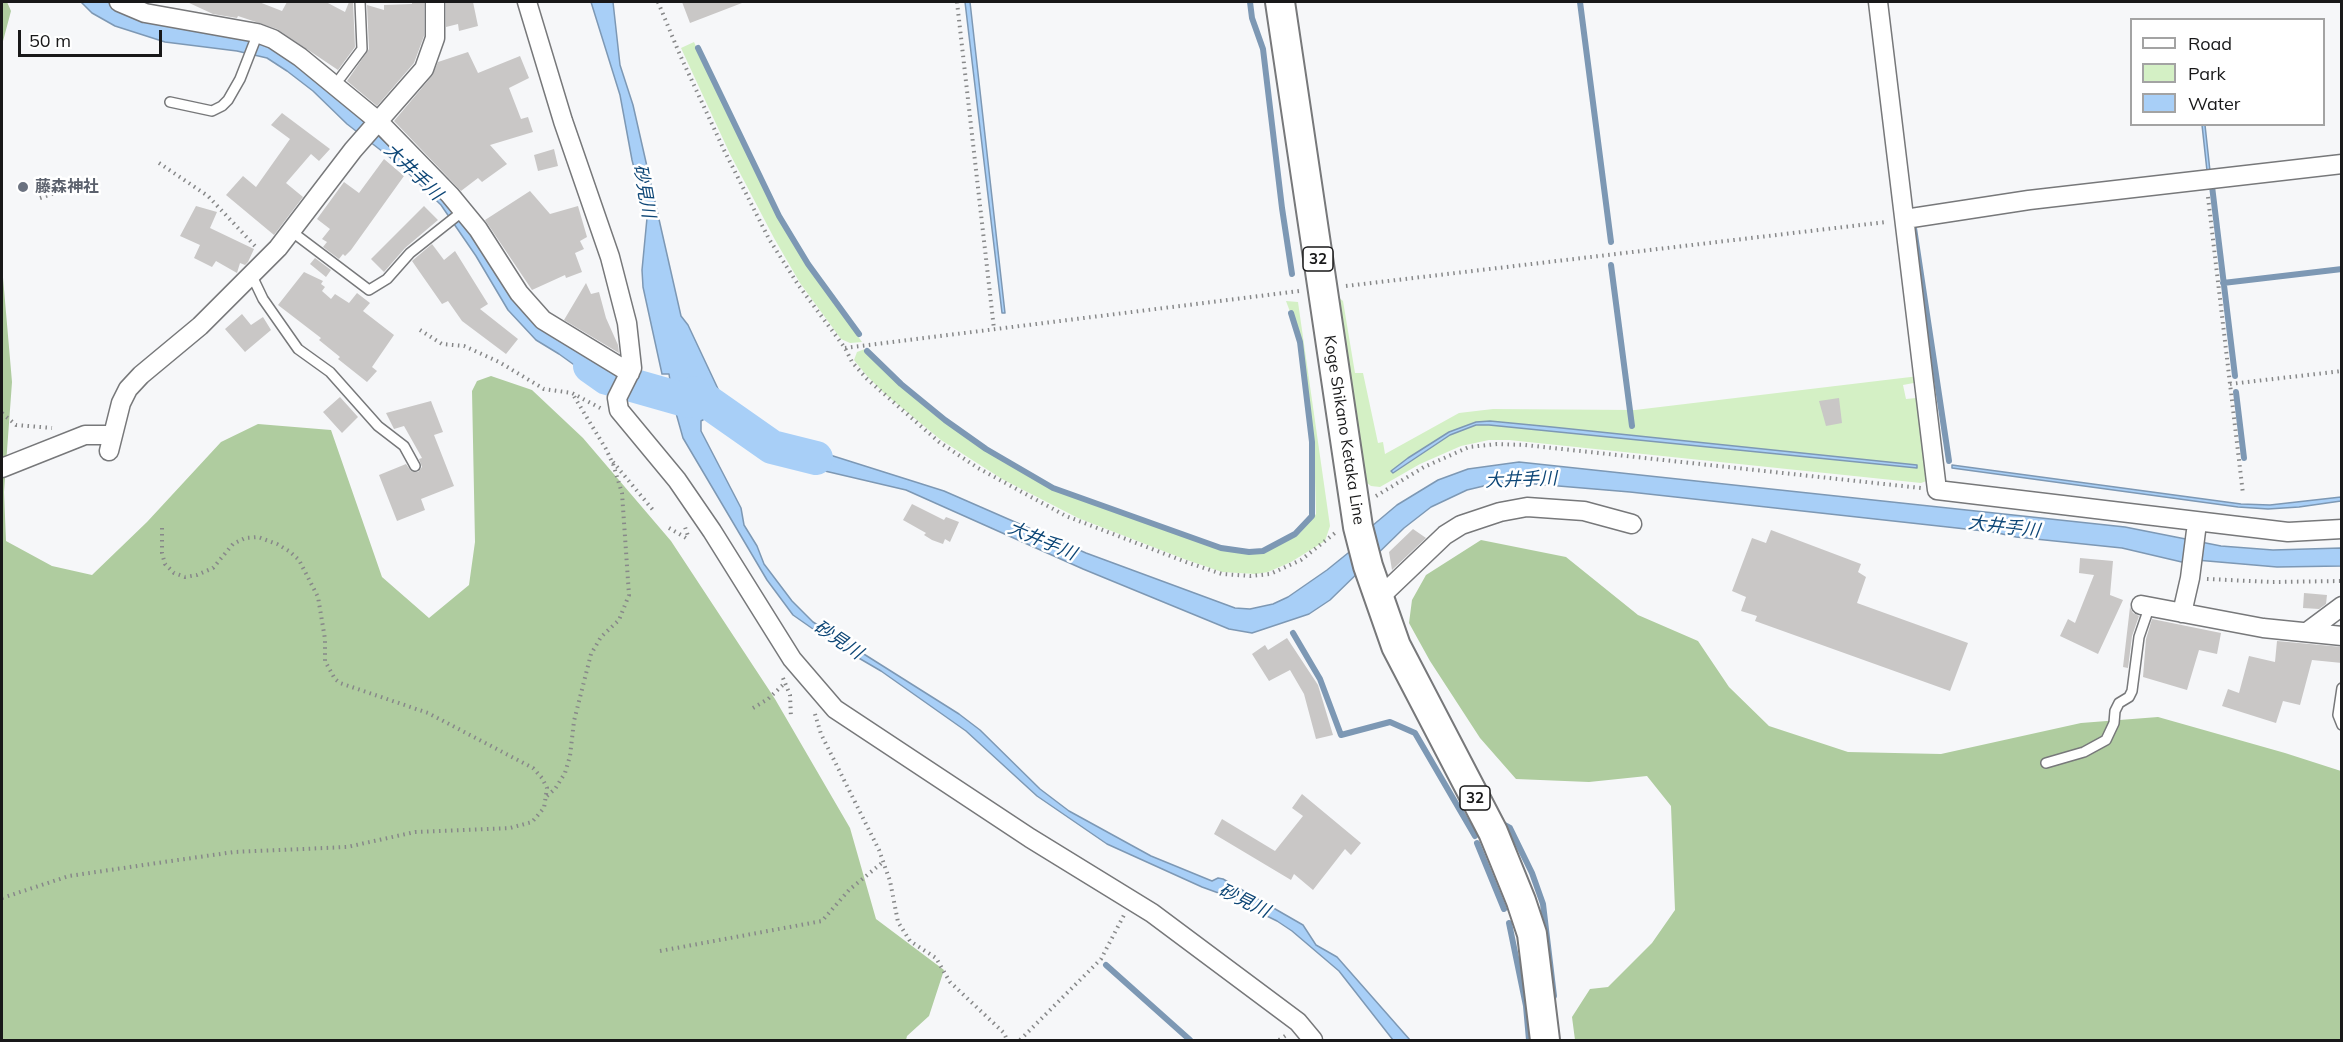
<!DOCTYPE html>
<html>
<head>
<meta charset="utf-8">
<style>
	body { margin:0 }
	#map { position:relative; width:2343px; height:1042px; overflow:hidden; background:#f6f7f9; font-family:Mulish,sans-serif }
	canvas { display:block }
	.frame { position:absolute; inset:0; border:3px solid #181819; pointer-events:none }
	.legend { position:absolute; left:2130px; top:18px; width:195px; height:108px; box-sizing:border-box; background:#fff; border:2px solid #a3a3a3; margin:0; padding:8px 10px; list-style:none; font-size:18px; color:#181819 }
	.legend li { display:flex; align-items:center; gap:12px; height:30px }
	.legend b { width:30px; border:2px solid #a3a3a3 }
	.scale { position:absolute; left:18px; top:30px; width:144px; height:27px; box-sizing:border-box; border:3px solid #181819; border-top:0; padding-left:8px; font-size:18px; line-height:21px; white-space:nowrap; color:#181819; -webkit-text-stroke:4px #fff; paint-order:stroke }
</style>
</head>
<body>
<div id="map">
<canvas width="2343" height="1042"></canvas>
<div class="frame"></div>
<ul class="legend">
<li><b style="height:8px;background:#fff"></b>Road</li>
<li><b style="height:16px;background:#d4f0c5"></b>Park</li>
<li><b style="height:16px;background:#a8cff7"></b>Water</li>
</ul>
<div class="scale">50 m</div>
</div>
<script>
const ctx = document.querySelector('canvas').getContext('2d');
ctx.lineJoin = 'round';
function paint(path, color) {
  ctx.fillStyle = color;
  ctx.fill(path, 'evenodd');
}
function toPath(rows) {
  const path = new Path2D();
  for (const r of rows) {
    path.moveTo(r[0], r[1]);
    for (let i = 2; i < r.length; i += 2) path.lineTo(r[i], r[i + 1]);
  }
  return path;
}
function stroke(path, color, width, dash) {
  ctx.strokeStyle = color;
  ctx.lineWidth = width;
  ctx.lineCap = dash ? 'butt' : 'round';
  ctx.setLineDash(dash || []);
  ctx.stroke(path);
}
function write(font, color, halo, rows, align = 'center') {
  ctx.font = font + ' Mulish,"Noto Sans JP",sans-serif';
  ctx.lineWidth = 5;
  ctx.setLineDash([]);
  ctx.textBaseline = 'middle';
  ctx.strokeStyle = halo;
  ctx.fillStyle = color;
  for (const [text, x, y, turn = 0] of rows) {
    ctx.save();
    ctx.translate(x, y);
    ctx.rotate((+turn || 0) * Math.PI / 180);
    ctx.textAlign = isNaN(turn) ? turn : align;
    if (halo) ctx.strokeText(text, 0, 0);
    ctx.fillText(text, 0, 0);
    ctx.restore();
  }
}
const green = toPath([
	[694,42,778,218,807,265,862,342,850,343,841,339,800,283,774,238,730,154,681,48],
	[1338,297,1343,301,1355,373,1363,373,1378,443,1383,442,1385,454,1459,413,1493,409,1635,410,1919,376,1919,382,1903,385,1906,399,1916,398,1924,405,1929,480,1921,483,1509,440,1489,440,1461,446,1420,464,1380,487,1371,486,1363,480],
	[1286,301,1298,302,1330,526,1325,541,1291,562,1268,572,1256,574,1222,572,1184,559,1078,518,1002,479,941,440,885,394,867,376,854,360,857,352,865,349,901,385,945,421,986,450,1052,488,1221,550,1250,554,1265,553,1300,533,1316,514,1314,441,1301,341]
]);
const forest = toPath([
	[2,2,7,2,11,11,2,45],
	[2,266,12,382,4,492,6,541,52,566,92,575,147,522,221,442,258,424,331,430,382,577,429,618,469,585,475,542,472,391,477,381,491,376,532,390,583,438,671,541,775,699,850,828,876,919,944,970,929,1016,907,1036,906,1040,2,1040],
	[1481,540,1566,557,1638,615,1698,641,1729,687,1769,726,1848,752,1941,754,2081,723,2158,717,2285,753,2341,771,2341,1040,1575,1040,1572,1017,1590,989,1608,987,1652,943,1675,910,1671,806,1647,776,1589,782,1516,779,1480,738,1430,661,1409,623,1412,600,1426,575]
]);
const water = toPath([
	[81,2,108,2,113,6,265,43,317,77,466,220,508,285,618,372,609,390,559,354,536,340,508,310,476,256,441,205,401,166,347,124,313,91,287,71,267,58,237,51,165,42,115,26,92,13,81,2],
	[591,2,613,2,620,65,633,105,681,316,688,325,735,425,706,418,701,421,701,431,741,508,744,525,757,546,764,564,792,601,813,622,959,714,980,730,1040,789,1069,811,1151,856,1212,881,1218,878,1223,879,1303,925,1316,945,1337,957,1410,1040,1393,1040,1339,971,1292,931,1277,921,1224,895,1202,887,1107,844,1037,796,966,731,881,671,833,643,793,615,767,580,683,438,674,406,669,374,662,374,643,287,642,270,647,218,632,160,620,95,591,2],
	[965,2,970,2,1005,313,1002,313,965,2],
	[2202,125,2205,125,2210,171,2207,171,2202,125],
	[1490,421,1552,427,1917,465,1917,468,1489,425,1476,425,1450,435,1393,473,1391,471,1408,458,1449,432,1476,422,1490,421],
	[773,437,944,491,1086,553,1235,608,1250,609,1273,604,1288,597,1327,570,1353,549,1372,526,1397,505,1438,480,1468,469,1519,462,2125,527,2221,546,2273,550,2341,548,2341,566,2277,567,2196,560,2186,563,2122,548,2016,537,1993,532,1630,492,1511,482,1492,484,1467,490,1431,507,1404,528,1330,600,1309,614,1252,633,1229,629,1083,569,906,490,765,457,773,437],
	[1952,465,2241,504,2270,505,2341,497,2341,501,2299,507,2268,509,2238,507,1952,468,1952,465]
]);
const stream = toPath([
	[1250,2,1252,18,1263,49,1282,208,1292,274],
	[1580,2,1611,242],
	[698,48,779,216,808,264,859,334],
	[2212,186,2235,376],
	[1914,228,1949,461],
	[1611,265,1632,426],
	[2223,283,2342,269],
	[867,351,901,384,945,420,986,449,1053,488,1221,548,1249,552,1263,551,1295,534,1312,516,1312,442,1300,342,1291,313],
	[2236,392,2244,458],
	[1293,633,1320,679,1341,735,1390,722,1415,733,1475,836],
	[1499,822,1510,828,1532,873,1543,904,1554,996],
	[1477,843,1504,909],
	[1509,923,1526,1006,1529,1040],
	[1106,965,1190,1040]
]);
const river = toPath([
	[590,366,607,378,688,401],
	[695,393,772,447,816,458]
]);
const building = toPath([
	[187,2,259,2,282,11,287,2,326,2,345,12,349,2,353,2,355,47,338,70,277,29,238,16,237,18,213,14],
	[412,2,424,2,424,36,414,63,377,106,347,81,369,49,367,5,384,10,384,5,412,4],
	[446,2,473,2,478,26,459,31,458,24,446,27],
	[682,2,741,2,742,3,690,23],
	[468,52,478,73,520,56,529,78,509,88,521,119,528,117,533,132,490,145,507,164,482,182,478,178,461,191,394,121,432,76,438,62],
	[282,113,330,149,319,161,311,154,286,183,303,197,274,235,226,195,243,176,256,187,290,139,271,125],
	[554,149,558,166,538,171,534,155],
	[384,159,404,176,351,250,345,256,343,254,339,259,323,247,327,242,322,239,330,229,317,219,344,182,359,193],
	[530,191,550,214,578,206,587,237,580,241,584,249,575,253,582,272,566,278,565,275,532,290,485,220],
	[196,206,217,212,210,228,254,249,248,262,245,265,240,263,237,273,216,261,212,267,194,258,200,245,180,236],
	[424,206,438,220,405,248,384,272,371,259],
	[432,244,444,260,455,251,488,304,480,309,518,339,506,354,462,321,448,301,442,304,412,261],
	[315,258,331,270,326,277,310,264],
	[304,272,323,281,321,284,325,287,322,291,331,299,335,294,349,303,357,293,370,303,363,311,394,335,372,367,377,371,367,382,338,359,340,357,319,340,321,338,278,305],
	[586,283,591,294,599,292,606,318,618,345,619,353,564,320],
	[242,314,251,325,263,317,271,330,245,352,225,329],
	[340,397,358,417,342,433,323,412],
	[1839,398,1842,423,1826,426,1819,401],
	[431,401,443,432,434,435,454,486,421,499,425,510,397,521,379,475,406,464,411,471,418,472,422,467,419,459,422,458,404,426,394,429,386,413],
	[912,504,944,520,946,517,959,522,950,542,945,539,943,544,932,540,924,535,926,533,903,520],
	[1413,529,1426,538,1392,570,1389,552],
	[1771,530,1861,564,1858,572,1866,577,1857,603,1968,643,1950,691,1755,621,1757,616,1741,611,1746,597,1732,591,1752,538,1766,543],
	[2080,558,2113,561,2110,595,2123,600,2098,654,2060,636,2068,619,2075,623,2094,575,2079,573],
	[2304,593,2327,595,2326,604,2319,609,2303,608],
	[2130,607,2133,613,2139,616,2132,636,2128,668,2123,667],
	[2152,619,2221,633,2217,654,2199,650,2187,690,2143,677,2146,639],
	[1287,638,1318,685,1333,735,1316,739,1304,694,1290,670,1269,681,1252,654,1265,645,1268,650],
	[2277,641,2342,647,2342,663,2312,660,2300,705,2283,701,2276,723,2222,706,2228,689,2239,693,2249,656,2275,662],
	[1302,794,1361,843,1351,855,1345,849,1313,890,1294,874,1291,880,1214,834,1222,819,1275,851,1303,816,1292,808]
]);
const path = toPath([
	[658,2,680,55,724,150,769,239,799,286,845,348,852,362,867,379,939,442,978,468,1066,516,1186,562,1222,574,1251,576,1270,574,1301,560,1335,533],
	[957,2,994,329],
	[159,163,208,196,255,246],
	[2208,197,2243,494],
	[40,198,97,179],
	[1346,286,1886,222],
	[420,330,442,344,464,346,499,362,544,389,572,393,602,409],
	[845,348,1299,291],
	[2230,384,2342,371],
	[2,413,16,425,52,428],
	[613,462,653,510],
	[1376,496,1424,467,1469,447,1497,444,1525,445,1921,488],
	[669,528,686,538,688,536,684,524],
	[2207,579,2272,582,2342,581],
	[783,678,790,695,791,718],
	[753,708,768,699,785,683],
	[815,714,821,734,879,850,890,881,898,922,910,941,936,958,950,982,1004,1033,1007,1040],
	[547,796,555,789,565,773,570,756,574,721,591,654,601,637,619,620,629,595,622,493,613,464,606,449,572,393],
	[2,898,69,876,164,862,234,852,347,847,415,832,510,828,532,822,544,808,547,788,542,778,533,768,428,713,340,683,335,679,325,661,325,639,318,597,299,560,289,551,277,544,258,537,245,538,233,544,213,568,197,575,185,577,174,573,165,564,162,553,162,527],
	[660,951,822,921,849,890,883,862],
	[1020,1040,1101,959,1124,915],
	[1279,1040,1288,1034]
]);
const service = toPath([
	[341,77,362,49,360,2],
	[170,102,212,111,222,106,228,100,240,79,256,38],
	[291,231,369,290,387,279,410,253,463,211],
	[252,276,263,299,298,349,330,372,378,426,404,446,415,466],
	[2342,688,2338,715,2342,725],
	[2046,763,2084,752,2106,740,2114,723,2115,711,2119,703,2129,697,2132,691,2139,637,2149,608]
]);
const minor = toPath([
	[119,2,145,13,257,33,273,39,300,57,378,121,450,195,478,229,519,293,543,320,630,373],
	[527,2,563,121,610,257,627,323,632,368,617,398,619,410,677,480,712,531,792,659,835,709,1030,838,1152,913,1298,1022,1313,1040],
	[1878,2,1937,490,2288,532,2342,529],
	[1905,219,2029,200,2342,164],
	[109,451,121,403,128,389,141,375,200,326,278,248,353,150,424,69,435,38,435,2],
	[2,468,85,435,112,435],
	[1379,598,1445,535,1461,525,1500,512,1527,507,1584,511,1632,524],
	[2141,605,2263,628,2342,636],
	[2182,613,2190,578,2197,523],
	[2307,632,2342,606]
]);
const primary = toPath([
	[1280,2,1358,527,1368,566,1396,646,1493,832,1521,901,1532,934,1545,1040]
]);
const markers = [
	[23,187,6,"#6b7280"]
];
const shields = [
	[1318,259,30],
	[1475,798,30]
];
const shieldNames = [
	["32",1318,259],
	["32",1475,798]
];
const worshipNames = [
	["藤森神社",35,187]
];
const streetNames = [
	["Koge Shikano Ketaka Line",1344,430,81]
];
const waterNames = [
	["大井手川",413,172,44],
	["砂見川",644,191,80],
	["大井手川",1521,480,-2],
	["大井手川",2004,527,7],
	["大井手川",1042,541,23],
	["砂見川",838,640,34],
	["砂見川",1244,901,26]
];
paint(green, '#d4f0c5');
paint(forest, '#afcc9f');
paint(water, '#a8cff7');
stroke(water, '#7d98b4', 1.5);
stroke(stream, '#7d98b4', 6);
stroke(river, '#a8cff7', 34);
paint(building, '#c9c7c6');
stroke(service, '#77787a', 12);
stroke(minor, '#77787a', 21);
stroke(primary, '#77787a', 32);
stroke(path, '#878889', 4, [1.5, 4.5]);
stroke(service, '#fff', 9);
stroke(minor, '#fff', 18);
stroke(primary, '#fff', 28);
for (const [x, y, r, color] of markers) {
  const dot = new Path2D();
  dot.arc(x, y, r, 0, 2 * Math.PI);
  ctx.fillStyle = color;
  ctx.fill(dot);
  stroke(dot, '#fff', 2);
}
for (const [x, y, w] of shields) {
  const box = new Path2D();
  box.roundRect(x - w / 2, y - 12, w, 24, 4.5);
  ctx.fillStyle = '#fff';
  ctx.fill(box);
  stroke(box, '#181819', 1.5);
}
write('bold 15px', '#181819', null, shieldNames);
write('bold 16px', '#5b616d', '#fff', worshipNames, 'left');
write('16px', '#181819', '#fff', streetNames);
write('italic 18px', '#0e4777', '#fff', waterNames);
</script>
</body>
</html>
